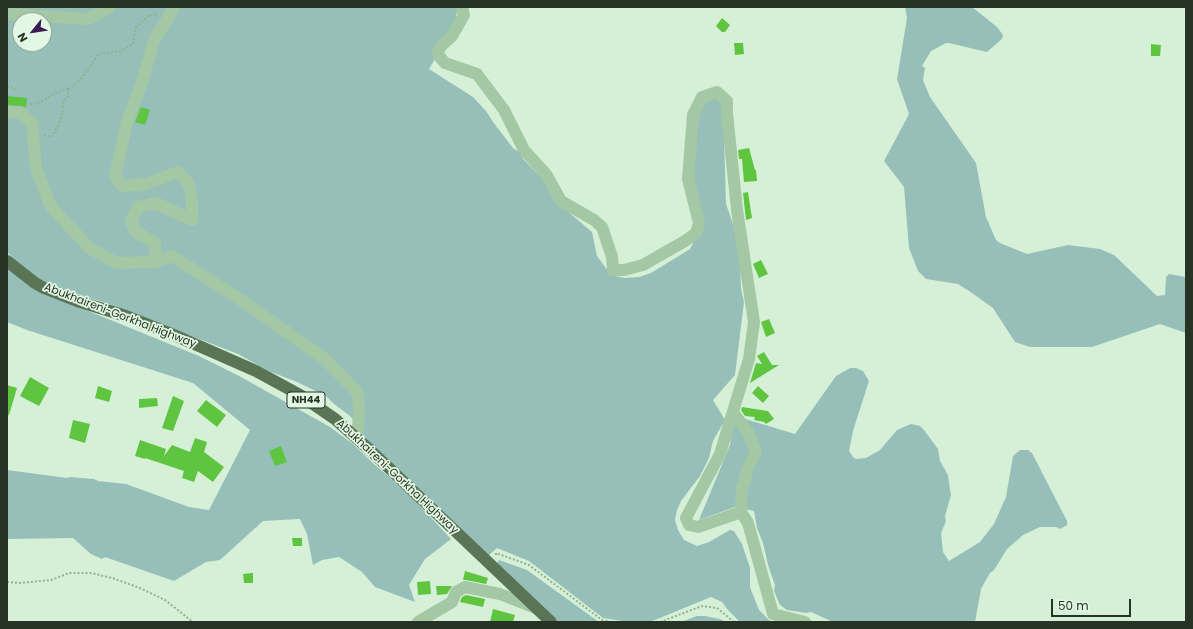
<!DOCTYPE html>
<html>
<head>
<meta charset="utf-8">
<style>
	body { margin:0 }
	#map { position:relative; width:1193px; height:629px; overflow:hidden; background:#d6f0d8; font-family:Poppins,sans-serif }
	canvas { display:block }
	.frame { position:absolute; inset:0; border:8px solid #273325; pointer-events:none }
	.north { position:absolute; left:12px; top:12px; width:40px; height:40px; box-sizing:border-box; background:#e2f8e4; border:1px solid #97a998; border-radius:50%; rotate:240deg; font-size:11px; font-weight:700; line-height:16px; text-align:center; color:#273325 }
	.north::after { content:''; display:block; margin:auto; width:14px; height:18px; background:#3c1b53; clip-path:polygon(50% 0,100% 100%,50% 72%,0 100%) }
	.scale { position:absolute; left:1051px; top:599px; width:80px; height:18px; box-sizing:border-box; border:2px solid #273325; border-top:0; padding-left:5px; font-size:12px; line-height:14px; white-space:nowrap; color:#273325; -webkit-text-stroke:3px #e2f8e4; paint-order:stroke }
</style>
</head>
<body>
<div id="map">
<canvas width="1193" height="629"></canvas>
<div class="frame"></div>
<div class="north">N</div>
<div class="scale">50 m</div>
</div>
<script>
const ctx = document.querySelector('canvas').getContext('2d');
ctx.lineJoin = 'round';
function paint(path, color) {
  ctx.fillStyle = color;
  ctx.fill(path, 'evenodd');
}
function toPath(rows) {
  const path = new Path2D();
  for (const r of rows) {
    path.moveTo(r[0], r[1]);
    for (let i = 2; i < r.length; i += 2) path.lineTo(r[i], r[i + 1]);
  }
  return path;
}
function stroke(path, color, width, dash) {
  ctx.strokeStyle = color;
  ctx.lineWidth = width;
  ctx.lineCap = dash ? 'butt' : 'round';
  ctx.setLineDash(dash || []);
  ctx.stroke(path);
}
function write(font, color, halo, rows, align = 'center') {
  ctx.font = font + ' Poppins,sans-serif';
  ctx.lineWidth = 3.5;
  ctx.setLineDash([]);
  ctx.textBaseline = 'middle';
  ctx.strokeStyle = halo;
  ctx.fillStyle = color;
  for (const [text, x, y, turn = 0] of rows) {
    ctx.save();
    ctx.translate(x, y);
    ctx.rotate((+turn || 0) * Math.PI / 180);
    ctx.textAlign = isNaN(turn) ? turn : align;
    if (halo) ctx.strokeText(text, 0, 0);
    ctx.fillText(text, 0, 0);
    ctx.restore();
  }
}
const green = toPath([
	[7,7,458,7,454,27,429,69,473,97,486,111,493,122,513,148,519,152,524,160,542,178,559,204,592,232,597,256,611,275,625,278,639,277,651,273,690,249,703,222,691,177,700,107,705,99,716,95,723,102,726,204,737,235,740,262,741,289,744,302,735,375,713,400,725,420,713,441,709,458,700,476,681,501,677,510,675,520,678,530,684,540,697,546,709,542,730,530,734,531,742,544,750,568,750,587,759,610,771,622,740,622,728,610,722,602,711,597,655,620,647,622,628,622,603,618,529,561,497,548,488,556,376,452,350,416,334,404,326,396,297,382,269,371,238,354,106,303,71,292,67,293,32,279,7,252],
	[20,20,44,20,44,44,20,44],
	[905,7,972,7,997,27,1003,35,1002,39,987,52,949,43,946,43,931,51,922,66,925,68,923,80,930,97,976,163,986,217,996,240,1000,243,1027,254,1068,245,1100,249,1114,255,1157,296,1165,295,1166,277,1169,274,1186,277,1186,333,1160,324,1092,347,1030,347,1015,342,993,308,972,293,958,284,926,279,918,271,909,248,904,187,884,161,909,114,897,79,907,18],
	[7,267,32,288,199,356,241,377,330,427,353,444,375,465,409,494,451,539,425,559,409,585,415,602,375,587,362,572,339,557,322,560,313,565,307,534,300,519,263,521,220,560,206,562,174,581,105,557,102,559,91,554,73,538,7,539,7,470,67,478,70,477,94,479,98,481,126,484,189,507,209,510,250,430,193,383,27,330,7,322],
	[850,368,856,368,863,371,869,381,853,431,849,451,853,457,856,459,866,458,880,450,897,430,911,424,920,426,924,430,938,449,940,461,948,475,950,490,951,495,945,516,946,521,941,533,943,552,949,561,980,542,994,524,1006,497,1013,456,1020,450,1028,450,1032,453,1067,521,1067,525,1060,529,1056,527,1040,527,1023,535,1007,549,994,570,990,573,981,589,975,622,833,622,811,612,806,613,787,610,780,605,774,591,775,585,768,565,763,543,757,528,754,511,735,507,699,520,730,445,735,410,742,418,795,434,836,376],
	[499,560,527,570,599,622,556,622,496,565],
	[697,616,705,616,720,619,726,622,681,622]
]);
const building = toPath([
	[722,18,730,25,725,32,722,32,716,26],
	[734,43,743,43,744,54,735,55],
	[1151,44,1161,45,1160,56,1151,56],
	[7,96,27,98,26,108,22,106,7,105],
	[141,107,150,110,145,125,135,122],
	[749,148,755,170,756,170,757,181,744,182,742,159,739,159,738,150],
	[748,192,752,218,746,220,743,193],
	[761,260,768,274,759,278,753,264],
	[769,319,775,333,766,337,761,322],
	[764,352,772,365,779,365,750,383,756,363,762,364,757,356],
	[30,377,49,388,39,406,20,396],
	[7,385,17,388,9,415,7,415],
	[98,386,112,391,109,402,95,398],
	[758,386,769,396,763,403,752,393],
	[173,396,184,401,173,431,162,428],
	[157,398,158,406,139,408,139,399],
	[206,400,226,415,217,427,197,411],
	[742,407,768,411,774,419,766,424,764,422,754,420,755,417,745,416,741,410],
	[73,420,90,424,85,443,69,438],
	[195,438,207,442,204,452,224,467,213,482,198,471,194,482,182,478,184,471,145,458,145,459,135,456,140,440,166,449,164,456,172,445,190,452],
	[281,446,287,462,275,466,269,451],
	[292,538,302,538,302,546,293,546],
	[465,571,488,578,486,584,466,580,463,580],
	[253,573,253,583,244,583,243,574],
	[430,581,431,594,418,595,417,582],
	[436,586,452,586,447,594,437,595],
	[466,595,485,599,483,607,460,602,462,597],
	[493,609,515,615,513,622,490,622]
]);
const path = toPath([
	[7,87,14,88,17,92],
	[30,104,36,104,58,92,69,88],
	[44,135,52,137,62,117,63,102,68,96,68,90,80,80,92,64,98,54,120,51,133,44,136,27,148,16,157,14],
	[496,555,496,553,529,565,602,620,612,622],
	[7,582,19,583,51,580,69,573,91,573,112,578,140,588,165,600,193,622],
	[660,622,702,606,717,608,734,622]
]);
const minor = toPath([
	[462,7,464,15,452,36,441,46,438,52,439,56,445,63,477,74,504,110,524,150,546,174,561,201,594,220,602,227,612,257,613,270,624,270,643,265,685,241,696,233,699,223,688,179,693,115,702,97,717,92,727,101,727,113,737,210,754,322,749,359,720,454,686,518,689,525,698,527,741,512,748,523,773,614,805,622],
	[7,14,88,19,110,7],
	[7,112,21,113,32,123,36,167,50,205,89,248,117,263,156,262,155,243,135,231,131,221,138,207,156,203,192,220,192,201,189,184,178,172,146,184,123,186,115,176,127,122,142,82,154,40,175,7],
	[156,262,172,256,241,300,325,359,358,393,359,416,357,438],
	[733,412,749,434,756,452,748,468,742,489,741,512],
	[418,622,452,602,456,592,465,587,500,594,538,609]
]);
const major = toPath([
	[7,261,35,283,44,288,77,301,126,316,174,335,256,371,300,395,335,419,371,451,551,622]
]);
const shields = [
	[306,400,38]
];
const shieldNames = [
	["NH44",306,400]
];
const streetNames = [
	["Abukhaireni-Gorkha Highway",120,316,21],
	["Abukhaireni-Gorkha Highway",397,477,43]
];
paint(green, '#97bfb9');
paint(building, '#5fc540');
stroke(path, '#8fb38d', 2, [2, 2]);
stroke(minor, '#a4c8a3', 12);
stroke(major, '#5a7556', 12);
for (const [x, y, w] of shields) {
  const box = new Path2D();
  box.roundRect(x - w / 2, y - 8, w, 16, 3);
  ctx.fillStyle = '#e2f8e4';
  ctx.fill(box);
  stroke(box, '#273325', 1);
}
write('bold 10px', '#273325', null, shieldNames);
write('11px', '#273325', '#e2f8e4', streetNames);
</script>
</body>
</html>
